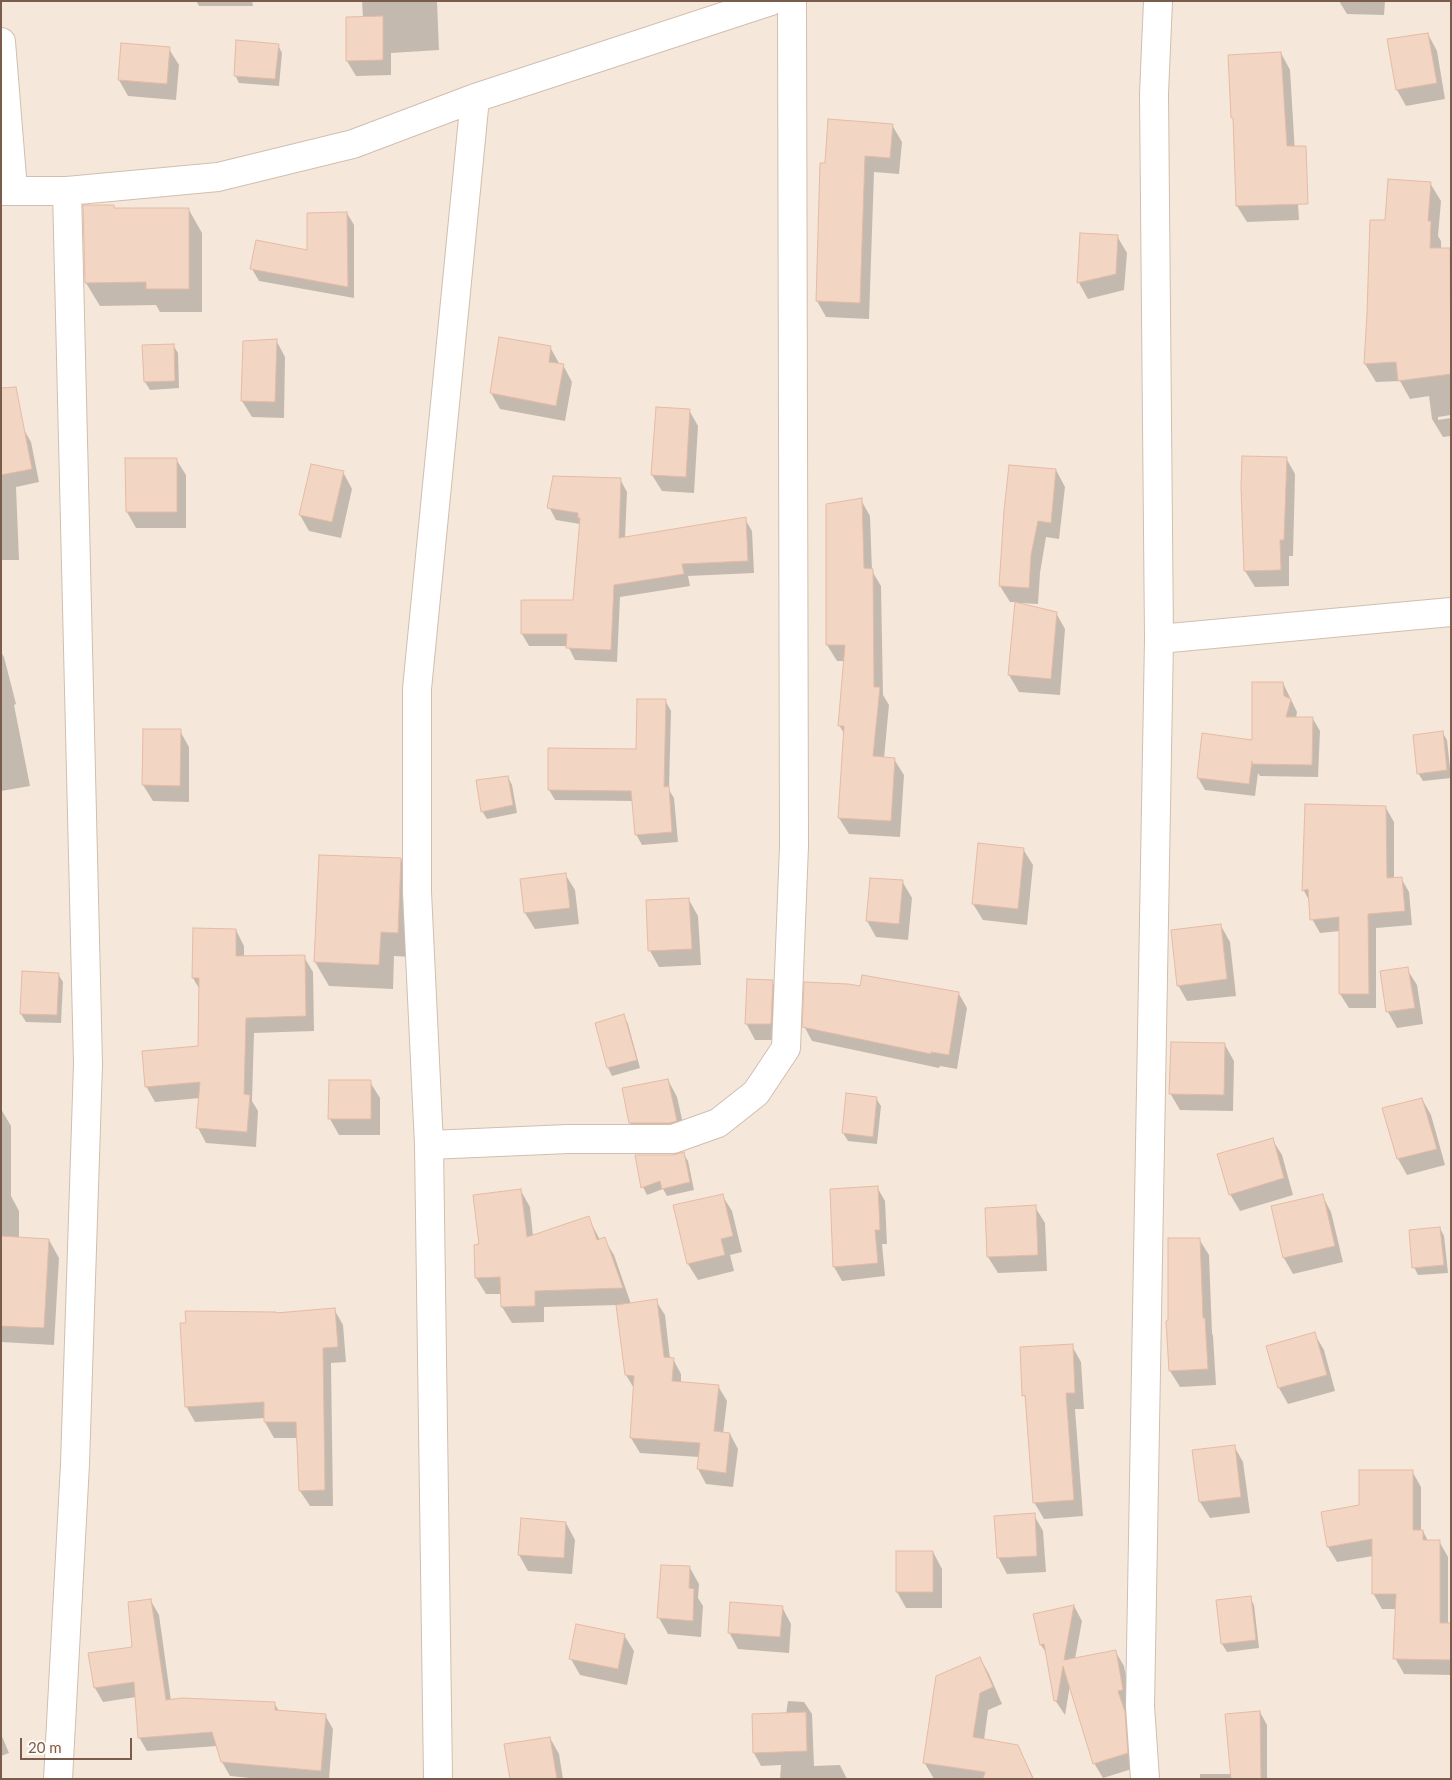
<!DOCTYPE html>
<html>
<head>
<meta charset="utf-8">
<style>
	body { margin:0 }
	#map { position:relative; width:1452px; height:1780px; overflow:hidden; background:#fdf6ec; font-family:Lato,sans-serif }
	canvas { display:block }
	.frame { position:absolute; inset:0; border:2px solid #7a5c4d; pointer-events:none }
	.scale { position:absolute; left:20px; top:1738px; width:112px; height:22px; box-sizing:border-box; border:2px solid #7a5c4d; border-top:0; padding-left:6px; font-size:15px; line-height:18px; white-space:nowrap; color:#7a5c4d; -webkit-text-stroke:4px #fffaf3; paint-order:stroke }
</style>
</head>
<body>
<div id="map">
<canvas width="1452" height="1780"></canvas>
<div class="frame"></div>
<div class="scale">20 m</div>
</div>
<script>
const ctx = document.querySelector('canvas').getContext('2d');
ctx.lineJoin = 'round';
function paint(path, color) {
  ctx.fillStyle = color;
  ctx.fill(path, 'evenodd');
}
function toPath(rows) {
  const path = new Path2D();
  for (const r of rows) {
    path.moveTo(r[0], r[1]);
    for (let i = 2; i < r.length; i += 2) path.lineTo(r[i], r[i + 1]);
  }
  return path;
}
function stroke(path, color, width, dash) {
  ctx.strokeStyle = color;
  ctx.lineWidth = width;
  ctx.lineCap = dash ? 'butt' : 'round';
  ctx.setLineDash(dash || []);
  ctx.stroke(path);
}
const residential = toPath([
	[1,1,1451,1,1451,1779,1,1779]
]);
const shadow = toPath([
	[196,1,252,1,253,6,199,6],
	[362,1,437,1,439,50,391,53,391,75,356,76,347,61,363,18],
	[1339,1,1385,1,1384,15,1347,14],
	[1428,34,1437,51,1445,99,1406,106,1397,90],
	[278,45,282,53,279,86,239,83,235,75],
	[169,49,179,65,176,100,128,96,119,80],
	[1281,53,1290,70,1299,220,1247,222,1237,206,1235,121,1233,118],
	[892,125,902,142,899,174,874,172,869,319,826,317,817,301,821,164,826,165],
	[1430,183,1441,201,1438,236,1441,241,1441,249,1449,250,1451,253,1451,415,1438,417,1438,420,1451,418,1451,436,1443,437,1432,419,1429,396,1410,399,1400,381,1376,382,1365,364,1369,313,1386,221],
	[113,206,115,209,189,210,202,233,202,312,160,312,156,305,100,306,86,283],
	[347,213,354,225,354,298,259,281,252,269,308,252],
	[1117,236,1127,253,1124,290,1088,299,1079,283],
	[276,340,285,357,284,418,252,417,242,401,244,342],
	[173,345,178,353,179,388,150,390,145,382],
	[550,347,560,365,563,365,572,382,565,421,500,409,491,393],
	[689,410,698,426,694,493,662,491,652,475],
	[23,428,31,442,39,482,16,487,19,560,1,560,1,432],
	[1286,458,1295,474,1293,556,1289,556,1289,586,1255,587,1245,571],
	[176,459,186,475,186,528,136,528,127,512],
	[1056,470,1065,487,1059,539,1046,537,1040,573,1038,604,1020,603,1020,604,1056,613,1065,629,1060,695,1019,692,1009,675,1016,602,1010,602,1000,586],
	[343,472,352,489,341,538,309,531,300,515],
	[620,479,627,492,625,538,745,519,752,531,754,573,688,576,690,586,620,597,617,662,575,660,568,646,529,646,522,634,574,601,580,524,556,520,549,507],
	[861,500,870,516,872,571,881,586,883,695,889,705,884,758,894,759,904,775,900,837,849,834,839,818,845,735,839,725,845,661,837,661,827,645,827,505],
	[1,652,4,657,16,704,14,705,30,786,1,791],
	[1283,683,1297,712,1296,718,1313,719,1320,731,1318,777,1260,776,1258,773,1255,796,1205,790,1198,778,1253,741],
	[665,700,671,711,669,790,674,798,678,842,642,845,636,834,633,801,555,800,549,790,549,750,637,750],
	[180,731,189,747,189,802,153,801,143,785],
	[1442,732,1447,740,1451,778,1423,781,1418,773],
	[508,777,512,785,517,813,487,819,482,811],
	[1306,806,1386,808,1394,822,1394,878,1401,878,1409,892,1412,925,1376,928,1376,1008,1349,1008,1340,994,1340,931,1320,933,1312,919,1310,902,1304,891],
	[979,845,1023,849,1033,865,1027,925,983,920,973,904],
	[401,859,415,884,412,957,394,956,393,989,329,986,315,962],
	[565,874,575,890,579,924,535,929,525,913],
	[902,881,912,898,908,940,876,937,867,921],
	[689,900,698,916,701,965,659,967,650,951,647,902],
	[1221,926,1230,942,1236,996,1187,1001,1178,985],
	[236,930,244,946,244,958,304,957,313,972,314,1031,254,1033,252,1101,258,1111,256,1147,206,1143,198,1128,200,1098,155,1102,146,1086,199,1047,200,990,193,978],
	[1407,969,1417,985,1423,1024,1397,1028,1388,1012,1381,972],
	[58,974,63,982,61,1023,26,1022,21,1014],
	[772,982,782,998,780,1040,755,1040,746,1023],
	[861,988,959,994,967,1008,957,1069,940,1066,939,1068,812,1041,804,1026],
	[624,1016,628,1024,640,1068,612,1076,608,1068,596,1024],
	[1225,1045,1234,1061,1233,1111,1180,1110,1170,1093],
	[668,1080,677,1097,686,1137,640,1139,630,1123],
	[370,1082,380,1098,380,1135,339,1135,330,1119],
	[847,1094,876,1098,881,1106,877,1144,848,1141,843,1133],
	[1422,1099,1431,1115,1445,1165,1407,1175,1398,1159,1384,1109],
	[1,1109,11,1126,11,1196,19,1211,19,1239,49,1240,59,1258,54,1345,1,1342],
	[1272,1139,1282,1155,1293,1195,1240,1211,1230,1194],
	[683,1153,688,1161,694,1190,667,1196,663,1189,647,1195,643,1187,673,1156],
	[877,1187,885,1201,887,1244,882,1244,885,1276,842,1281,834,1267],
	[521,1191,530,1207,533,1236,588,1217,600,1240,604,1239,614,1255,631,1304,656,1301,665,1315,670,1359,673,1359,681,1374,681,1383,718,1386,727,1401,723,1434,730,1434,738,1449,733,1487,706,1484,698,1469,699,1457,640,1453,631,1438,635,1390,626,1375,617,1305,544,1307,544,1322,512,1323,502,1307,502,1294,486,1294,476,1278,481,1246],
	[722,1195,732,1211,742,1252,730,1255,734,1271,698,1280,688,1264],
	[1322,1195,1331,1212,1343,1262,1293,1274,1284,1258,1272,1207],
	[1035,1207,1045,1223,1047,1271,998,1273,988,1257,986,1209],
	[1440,1228,1444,1236,1448,1273,1418,1275,1414,1267],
	[1199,1239,1209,1255,1212,1333,1213,1336,1216,1385,1180,1387,1170,1371,1169,1322],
	[334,1309,343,1325,346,1362,331,1363,333,1506,310,1506,300,1491,298,1438,274,1438,265,1422,265,1418,195,1422,186,1406,187,1325,275,1313],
	[1314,1333,1324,1350,1335,1391,1288,1404,1279,1388],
	[1072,1346,1081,1362,1084,1409,1075,1409,1083,1516,1044,1519,1034,1502,1027,1401,1024,1395],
	[1234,1446,1243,1462,1250,1513,1210,1518,1200,1502],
	[1412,1471,1421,1487,1421,1531,1423,1531,1428,1541,1439,1541,1448,1557,1448,1624,1451,1625,1451,1675,1404,1674,1395,1658,1397,1609,1382,1609,1373,1593,1373,1556,1337,1562,1328,1547,1360,1506],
	[1034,1515,1043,1531,1046,1572,1007,1574,998,1557],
	[522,1520,566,1523,575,1540,572,1574,528,1571,519,1555],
	[933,1552,942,1569,942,1608,906,1608,897,1592],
	[690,1568,699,1584,698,1598,703,1606,701,1637,668,1634,659,1618],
	[1250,1598,1254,1605,1259,1648,1227,1652,1222,1644],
	[151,1601,159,1615,171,1701,274,1703,279,1711,325,1715,333,1729,329,1779,260,1779,230,1776,222,1762,217,1746,147,1751,139,1737,136,1697,103,1702,95,1688,133,1648],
	[1074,1606,1082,1621,1075,1659,1115,1651,1124,1666,1131,1704,1125,1705,1133,1728,1135,1768,1103,1778,1094,1763,1070,1685,1065,1715,1055,1700,1047,1654,1041,1645,1035,1615],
	[782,1607,791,1624,789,1653,738,1649,729,1632],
	[624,1635,634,1651,627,1685,580,1675,571,1659],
	[980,1658,989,1674,1002,1704,988,1710,984,1740,1018,1746,1034,1779,934,1779,924,1762],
	[788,1701,804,1702,812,1714,814,1766,840,1765,847,1779,780,1779,781,1765,761,1766,754,1753,753,1716,786,1714],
	[1260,1712,1267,1725,1267,1779,1200,1779,1200,1774,1232,1774],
	[1,1734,9,1753,1,1756],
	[550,1738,559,1754,563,1779,511,1779]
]);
const building = toPath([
	[383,16,383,60,346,61,346,17,383,16],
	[1428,33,1437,83,1396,90,1387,39,1428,33],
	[236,40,279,44,275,79,234,76,236,40],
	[121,43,170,47,167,84,118,80,121,43],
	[1281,52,1287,146,1306,146,1308,204,1236,206,1233,118,1231,118,1228,55,1281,52],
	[828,119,893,124,890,158,865,156,860,303,816,301,820,163,825,163,828,119],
	[1388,179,1431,182,1428,221,1431,221,1430,248,1450,248,1451,374,1398,381,1396,362,1364,364,1367,313,1370,220,1385,220,1388,179],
	[83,205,114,205,114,208,189,208,189,289,146,289,146,282,85,283,83,205],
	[347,212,348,287,250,269,256,240,307,250,307,213,347,212],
	[1080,233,1118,235,1116,274,1077,283,1080,233],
	[499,337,551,346,549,362,564,364,556,406,490,393,499,337],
	[277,339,275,402,241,401,243,341,277,339],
	[174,344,175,381,144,382,142,345,174,344],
	[16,387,32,469,1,475,1,388,16,387],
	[656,407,690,409,686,477,651,475,656,407],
	[1242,456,1287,457,1284,540,1280,540,1281,570,1244,571,1241,487,1242,456],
	[125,458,177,458,177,512,126,512,125,458],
	[311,464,344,471,332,522,299,515,311,464],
	[1009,465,1056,469,1051,523,1038,521,1031,555,1029,588,999,586,1004,511,1009,465],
	[553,476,621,478,619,538,746,517,748,561,682,564,684,574,614,585,611,650,566,648,567,634,521,634,521,600,573,600,580,518,578,518,578,513,547,508,553,476],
	[862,498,864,568,873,569,874,687,880,687,873,756,895,758,891,821,838,818,844,726,838,726,845,645,826,645,826,504,862,498],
	[1015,602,1057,612,1051,679,1008,675,1015,602],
	[1252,682,1283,682,1284,696,1291,699,1286,717,1313,717,1312,765,1252,764,1252,761,1249,784,1197,778,1202,733,1252,740,1252,682],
	[637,699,666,699,664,787,669,786,672,832,635,835,631,791,548,790,548,748,636,749,637,699],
	[143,729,181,729,180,786,142,785,143,729],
	[1443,731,1447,770,1417,774,1413,735,1443,731],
	[508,776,513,805,481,812,476,780,508,776],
	[1305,804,1386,806,1387,878,1402,877,1405,911,1368,914,1369,994,1339,994,1339,917,1310,920,1308,889,1302,891,1305,804],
	[978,843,1024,848,1018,909,972,904,978,843],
	[319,855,401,858,398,933,381,932,379,965,314,962,319,855],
	[566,873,570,908,524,913,520,879,566,873],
	[870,878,903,880,899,924,866,921,870,878],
	[689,898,692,949,648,951,646,900,689,898],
	[1221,924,1227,979,1177,986,1171,930,1221,924],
	[193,928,236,929,236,956,305,955,306,1016,246,1018,244,1094,250,1095,247,1132,196,1128,200,1082,145,1087,142,1051,198,1046,199,978,192,978,193,928],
	[1408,967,1415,1008,1386,1012,1380,971,1408,967],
	[22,971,59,973,57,1015,20,1014,22,971],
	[862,975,959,992,949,1055,931,1052,931,1054,802,1027,804,982,848,984,860,986,862,975],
	[747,979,773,980,771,1024,745,1024,747,979],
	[624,1014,637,1060,607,1068,595,1023,624,1014],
	[1171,1042,1225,1043,1224,1095,1169,1094,1171,1042],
	[668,1079,677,1121,670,1123,629,1123,622,1088,668,1079],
	[329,1080,371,1080,371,1119,328,1119,329,1080],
	[846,1093,877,1097,873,1137,842,1133,846,1093],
	[1422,1098,1437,1149,1397,1159,1382,1108,1422,1098],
	[1273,1138,1284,1178,1229,1195,1217,1154,1273,1138],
	[684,1152,690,1182,662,1189,660,1181,641,1188,635,1155,673,1155,684,1152],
	[878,1186,880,1230,875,1230,878,1263,833,1267,830,1189,878,1186],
	[521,1189,527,1237,589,1216,597,1240,605,1237,623,1288,535,1291,535,1306,501,1307,500,1277,475,1278,474,1245,479,1244,473,1195,521,1189],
	[723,1194,733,1236,721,1239,725,1255,687,1264,673,1205,723,1194],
	[1323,1194,1335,1246,1283,1258,1271,1206,1323,1194],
	[1036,1205,1038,1255,987,1257,985,1208,1036,1205],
	[1440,1227,1444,1265,1412,1268,1409,1230,1440,1227],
	[1,1236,49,1239,44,1328,1,1326,1,1236],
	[1168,1238,1200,1238,1203,1318,1205,1318,1208,1369,1169,1371,1166,1321,1168,1320,1168,1238],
	[657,1299,664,1357,674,1358,672,1381,719,1385,714,1431,730,1433,726,1473,697,1469,700,1443,630,1438,634,1376,625,1375,616,1305,657,1299],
	[335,1308,338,1347,323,1348,325,1490,299,1491,296,1422,264,1422,264,1402,185,1407,180,1323,186,1323,185,1311,276,1312,276,1313,335,1308],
	[1315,1332,1327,1375,1278,1388,1266,1346,1315,1332],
	[1073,1344,1075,1393,1066,1393,1074,1500,1033,1503,1025,1395,1022,1396,1020,1347,1073,1344],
	[1235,1445,1241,1497,1199,1502,1192,1450,1235,1445],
	[1359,1470,1413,1470,1413,1530,1423,1530,1423,1540,1440,1540,1440,1623,1451,1623,1451,1660,1393,1659,1396,1594,1372,1594,1372,1539,1327,1547,1321,1512,1359,1505,1359,1470],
	[1035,1513,1037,1556,997,1558,994,1516,1035,1513],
	[521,1518,566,1522,564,1558,518,1555,521,1518],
	[896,1551,933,1551,933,1592,896,1592,896,1551],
	[661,1565,690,1566,689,1588,694,1589,693,1621,657,1618,661,1565],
	[1251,1596,1256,1640,1221,1644,1216,1600,1251,1596],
	[151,1599,166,1700,182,1698,275,1702,275,1710,326,1714,321,1771,221,1762,212,1732,138,1738,134,1682,94,1688,88,1653,132,1647,128,1602,151,1599],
	[730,1602,783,1606,780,1637,728,1633,730,1602],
	[1074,1605,1064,1660,1116,1650,1123,1690,1118,1691,1125,1712,1128,1753,1093,1764,1063,1666,1057,1701,1054,1701,1044,1644,1040,1645,1033,1614,1074,1605],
	[576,1624,625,1634,618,1669,569,1659,576,1624],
	[980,1657,993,1687,980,1693,973,1737,1018,1745,1033,1779,983,1779,985,1772,923,1763,936,1676,980,1657],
	[1260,1711,1261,1779,1231,1779,1225,1714,1260,1711],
	[806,1712,807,1751,753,1753,752,1714,806,1712],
	[550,1737,557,1779,510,1779,504,1744,550,1737]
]);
const minor = toPath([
	[1,42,13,190],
	[1,191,67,191,218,177,353,144,475,98,771,1],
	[1159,639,1451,612],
	[429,1145,568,1139,673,1139,718,1123,756,1093,786,1048,794,846,792,1],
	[58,1779,75,1464,88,1064,67,191],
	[438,1779,429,1145,417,892,417,689,475,98],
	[1145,1779,1140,1706,1159,639,1154,94,1158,1]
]);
paint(residential, '#f5e8da');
paint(shadow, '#0003');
paint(building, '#f3d5c3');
stroke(building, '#e6bba3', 1);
stroke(minor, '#d1beb0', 30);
stroke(minor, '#fff', 28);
</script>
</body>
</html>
